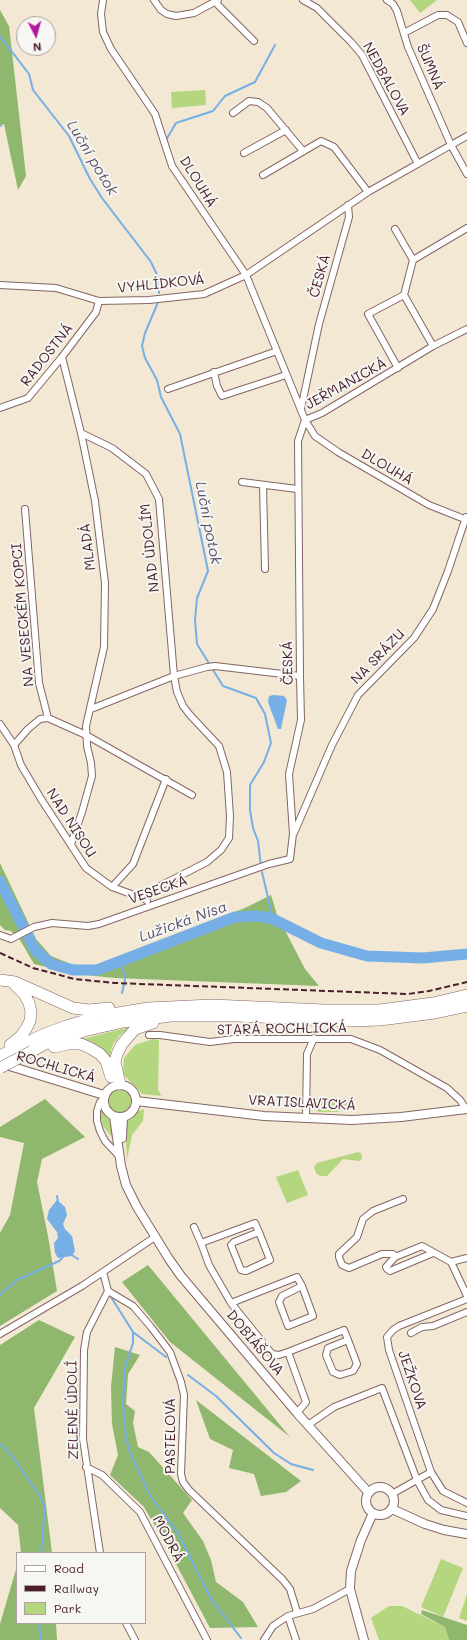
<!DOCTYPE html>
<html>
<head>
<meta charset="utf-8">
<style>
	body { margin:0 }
	#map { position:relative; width:467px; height:1640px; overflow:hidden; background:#f2e8d3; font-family:Mali,sans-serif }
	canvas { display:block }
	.legend { position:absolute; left:16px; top:1552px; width:130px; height:72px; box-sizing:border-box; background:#f6f6f2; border:1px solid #b1a0a2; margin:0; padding:5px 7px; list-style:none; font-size:12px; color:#4a1f2b }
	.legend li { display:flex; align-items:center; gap:8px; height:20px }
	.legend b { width:20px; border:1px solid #b1a0a2 }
	.north { position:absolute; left:16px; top:16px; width:40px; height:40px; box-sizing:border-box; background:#f6f6f2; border:1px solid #b1a0a2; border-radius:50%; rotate:174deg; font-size:11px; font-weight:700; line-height:16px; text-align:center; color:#4a1f2b }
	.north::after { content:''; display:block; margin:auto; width:14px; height:18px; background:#b5179e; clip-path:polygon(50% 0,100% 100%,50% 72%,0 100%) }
</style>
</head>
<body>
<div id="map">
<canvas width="467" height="1640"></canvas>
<ul class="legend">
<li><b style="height:5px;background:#fff"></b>Road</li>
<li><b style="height:5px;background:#4a1f2b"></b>Railway</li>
<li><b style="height:11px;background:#b4d67e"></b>Park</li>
</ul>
<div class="north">N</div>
</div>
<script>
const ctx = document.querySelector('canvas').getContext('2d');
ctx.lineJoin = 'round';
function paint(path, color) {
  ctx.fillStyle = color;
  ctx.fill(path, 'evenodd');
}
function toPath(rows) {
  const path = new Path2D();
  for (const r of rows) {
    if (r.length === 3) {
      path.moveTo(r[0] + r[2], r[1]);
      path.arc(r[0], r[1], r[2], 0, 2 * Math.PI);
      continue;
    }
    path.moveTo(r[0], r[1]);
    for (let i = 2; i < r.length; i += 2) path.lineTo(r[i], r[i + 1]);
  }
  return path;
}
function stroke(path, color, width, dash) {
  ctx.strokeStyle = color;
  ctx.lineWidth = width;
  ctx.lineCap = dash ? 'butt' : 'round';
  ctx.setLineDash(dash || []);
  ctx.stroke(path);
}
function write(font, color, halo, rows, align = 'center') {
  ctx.font = font + ' Mali,sans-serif';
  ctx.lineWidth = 4;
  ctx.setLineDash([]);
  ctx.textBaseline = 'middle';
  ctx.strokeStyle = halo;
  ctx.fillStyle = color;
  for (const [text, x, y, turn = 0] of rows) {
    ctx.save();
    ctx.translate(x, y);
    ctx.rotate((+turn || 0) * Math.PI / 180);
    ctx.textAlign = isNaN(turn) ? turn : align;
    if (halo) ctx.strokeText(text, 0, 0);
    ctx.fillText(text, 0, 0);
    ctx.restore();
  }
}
const green = toPath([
	[410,0,437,0,420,13],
	[205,90,206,105,172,108,171,92],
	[130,1027,119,1036,114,1043,111,1050,110,1059,78,1040],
	[153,1039,159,1040,158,1089,161,1096,142,1094,123,1074,124,1058,135,1045],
	[120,1101,12],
	[315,1098,350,1099,350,1107,352,1108,337,1112,318,1112,315,1107],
	[100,1108,104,1114,109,1118,113,1126,115,1141,103,1126,101,1118],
	[144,1109,143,1121,132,1135,127,1160,125,1123,136,1112],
	[358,1152,361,1153,362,1156,362,1159,359,1161,343,1159,327,1176,320,1176,316,1173,314,1167,317,1163],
	[298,1170,308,1195,287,1203,276,1177],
	[441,1559,463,1568,443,1617,421,1607],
	[467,1594,467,1621,459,1618],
	[389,1606,402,1606,445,1627,449,1640,379,1640,371,1618]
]);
const forest = toPath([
	[0,10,9,26,26,176,18,190,4,124,0,126],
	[0,863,36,939,51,956,71,964,94,967,245,908,271,895,277,915,305,969,319,986,115,978,75,974,34,964,20,940,11,931,5,930,0,925],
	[45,1099,85,1137,42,1159,37,1182,48,1236,57,1291,0,1326,0,1233,10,1215,24,1143,0,1137,0,1127],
	[148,1265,290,1437,170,1342,122,1282],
	[39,1320,75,1337,34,1408,52,1553,21,1553,18,1525,0,1508,0,1345],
	[115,1347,140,1355,128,1374,126,1404,135,1411,133,1423,138,1447,149,1452,192,1500,183,1513,203,1541,211,1560,216,1582,243,1602,258,1627,210,1628,167,1547,144,1507,110,1475,118,1455,112,1424,111,1387],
	[196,1400,301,1481,286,1492,261,1496,254,1474,229,1468,233,1450,210,1439],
	[17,1566,17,1623,56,1623,57,1640,0,1640,0,1624],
	[422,1610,467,1625,467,1640,449,1640,445,1627,421,1614]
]);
const water = toPath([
	[274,695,284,696,287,700,281,729,278,729,268,702,269,696],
	[57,1200,65,1207,67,1215,63,1224,65,1229,72,1236,75,1251,72,1256,58,1258,55,1253,54,1243,58,1238,57,1232,47,1219,49,1210]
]);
const stream = toPath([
	[0,36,29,74,33,90,69,136,90,179,102,198,151,262,158,277,159,293],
	[0,125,1,126],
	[166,140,176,123,213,111,225,96,255,82,275,45],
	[159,300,145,333,142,346,145,358,157,380,161,397,180,434,208,571,197,598,195,620,197,644,223,686,256,698,265,714,271,743,264,762,250,785,250,810,253,828,258,841,261,866],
	[262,872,273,919],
	[125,982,123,968,126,960],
	[122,993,124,984],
	[57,1196,58,1202],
	[70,1254,78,1259],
	[0,1295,17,1280,59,1261,63,1257],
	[111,1297,133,1332,133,1343,125,1367,123,1403,126,1438,130,1453,151,1497,178,1533,211,1599,241,1638],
	[133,1332,166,1357],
	[188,1375,216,1396,274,1453,291,1464,313,1470],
	[0,1444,10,1453,40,1496,45,1508,41,1553],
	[39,1623,41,1640]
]);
const river = toPath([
	[0,881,35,950,51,964,73,970,97,970,235,917,258,916,273,919,321,943,367,956,423,958,467,954]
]);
const minor = toPath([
	[103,0,101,14,103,32,111,49,155,114,172,166,246,275,305,420,315,436,338,452,429,505,467,520],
	[154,0,161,10,167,14,176,16,194,13,218,0],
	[303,0,317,8,351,42,362,55,418,164],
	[387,0,393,4,397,11,408,47,451,145,467,174],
	[215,2,254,41],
	[404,33,438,15,447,15,458,22,467,43],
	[233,113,249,101,258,102,267,108,303,151],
	[244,153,286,130],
	[263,175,321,141,334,147,368,192],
	[395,229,413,260],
	[0,285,56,288,99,301,149,300,204,294,246,275,368,192,467,136],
	[433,346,467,329],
	[62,357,81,433,95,501,105,583,104,647,86,726,87,746,91,763,92,776,82,812,71,844],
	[398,368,368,314,404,295],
	[214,372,217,386,222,396,286,375],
	[168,389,277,351],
	[0,408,28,398,62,357,96,312,99,301],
	[301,409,319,324,349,217,348,205],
	[305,420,322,413,433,346,404,295,413,260,467,228],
	[81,433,112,448,146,474,159,499,174,676,177,692,183,706,190,715,219,746,227,772,230,816,229,838,221,850,207,862,160,886,145,899],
	[242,482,297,489],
	[263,485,265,569],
	[25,509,39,683,48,718],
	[91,709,174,676,207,667,215,666,300,676],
	[0,724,14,745,21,765,41,799,86,868,112,887,145,899,147,901],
	[14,745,28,729,40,719,48,718,86,735,192,795],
	[294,833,332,745,358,695,414,638,433,609,448,571,466,517],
	[112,887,133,864,166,779],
	[0,935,11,939,34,927,52,923,88,926,99,924,269,864,290,859,293,834,289,774,301,720,300,676,298,441,305,420],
	[149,1035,160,1035,210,1042,234,1039,351,1039,380,1050,447,1088,460,1100,466,1109],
	[104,1098,100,1102,97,1111,97,1121,100,1131,105,1141,119,1156],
	[306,1118,307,1054,314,1038],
	[194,1227,201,1243],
	[259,1232,234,1242,231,1245,241,1270,246,1271,270,1260,259,1232,255,1223,201,1243,209,1265,231,1303,272,1354,279,1355,288,1352,306,1402,297,1413],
	[433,1253,390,1271,387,1269,386,1267,395,1257,422,1246,451,1262,467,1258],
	[395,1257,393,1254,382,1254,349,1268,342,1265,339,1257,339,1254,357,1237,363,1219,373,1211,403,1199],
	[451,1262,467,1296],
	[108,1291,133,1306,151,1327,170,1352,181,1382,184,1395,181,1474,183,1482,189,1490,283,1580,290,1589,297,1612],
	[231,1303,297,1277,302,1286,313,1316,288,1326,279,1302,282,1296,302,1286],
	[411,1333,422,1327,433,1326,467,1312],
	[0,1334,82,1286,155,1237],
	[288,1352,344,1330,348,1340,328,1348,326,1355,333,1372,340,1375,353,1371,357,1364,348,1340],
	[308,1425,334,1407,382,1388,417,1480,428,1500,441,1510,467,1516],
	[86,1467,102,1475,140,1512,207,1640],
	[431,1472,443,1491,467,1503],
	[392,1494,431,1472,389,1350,387,1337,393,1330,399,1326,467,1299],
	[100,1553,83,1439,84,1350,87,1332,108,1291,103,1272],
	[288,1616,296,1640],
	[126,1623,135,1640],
	[264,1640,273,1626,288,1616,313,1609,350,1589]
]);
const tertiary = toPath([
	[3,1064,104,1095],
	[120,1101,16],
	[136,1101,264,1116,352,1120,401,1117,467,1109],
	[114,1116,121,1166,126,1185,137,1207,169,1259,181,1276,297,1413,369,1493],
	[122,1138,123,1117],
	[380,1501,14],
	[392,1509,425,1524,444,1530,467,1534],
	[364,1640,350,1589,351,1571,361,1540,373,1513]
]);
const trunk = toPath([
	[0,980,15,982,73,1008,89,1010,109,1008],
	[10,1045,21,1036,26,1029,30,1021,31,1012,29,1003,24,994,15,985],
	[54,1047,68,1044,81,1044,90,1048,100,1054,106,1061,111,1077],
	[32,1051,45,1044,84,1031,123,1022,171,1016,237,1016,350,1021,380,1020,435,1013,467,1006],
	[0,1056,40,1036,66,1026,100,1016,148,1008,212,1005,324,1010,380,1010,433,1003,467,995],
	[120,1084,115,1062,117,1054,122,1044,135,1029,153,1023]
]);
const rail = toPath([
	[0,953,33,968,56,974,74,979,115,983,408,994,429,991,467,982]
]);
const trunkBridge = toPath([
	[0,1068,32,1051]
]);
const streetNames = [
	["ŠUMNÁ",430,67,67],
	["NEDBALOVA",386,79,61],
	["DLOUHÁ",198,182,58],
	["ČESKÁ",320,276,-74],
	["VYHLÍDKOVÁ",161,284,-6],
	["RADOSTNÁ",47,355,-52],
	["JEŘMANICKÁ",346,384,-29],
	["DLOUHÁ",387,467,30],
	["MLADÁ",88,547,-97],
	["NAD ÚDOLÍM",150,548,-96],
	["NA VESECKÉM KOPCI",23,615,-95],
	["NA SRÁZU",378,657,-46],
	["ČESKÁ",288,663,-91],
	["NAD NISOU",71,823,57],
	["VESECKÁ",158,890,-19],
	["STARÁ ROCHLICKÁ",282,1029,-1],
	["ROCHLICKÁ",56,1067,16],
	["VRATISLAVICKÁ",302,1103,3],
	["DOBIÁŠOVA",255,1343,50],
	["JEŽKOVA",412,1380,71],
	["ZELENÉ ÚDOLÍ",73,1410,-91],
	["PASTELOVÁ",171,1436,-90],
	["MODRÁ",168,1539,62]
];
const waterNames = [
	["Luční potok",92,158,59],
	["Luční potok",208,523,79],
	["Lužická Nisa",183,922,-20]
];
paint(green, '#b4d67e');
paint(forest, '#8fb76d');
paint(water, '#76afe6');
stroke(stream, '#76afe6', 2);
stroke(river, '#76afe6', 11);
stroke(minor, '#856566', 8);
stroke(tertiary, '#856566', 10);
stroke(trunk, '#856566', 12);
stroke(minor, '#fff', 6);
stroke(tertiary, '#fff', 8);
stroke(trunk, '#fff', 11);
stroke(rail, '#4a1f2b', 2, [6, 3]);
stroke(trunkBridge, '#856566', 12, []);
stroke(trunkBridge, '#fff', 11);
write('14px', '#4a1f2b', '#f6f6f2', streetNames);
write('italic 15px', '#59516c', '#f6f6f2', waterNames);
</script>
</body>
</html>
